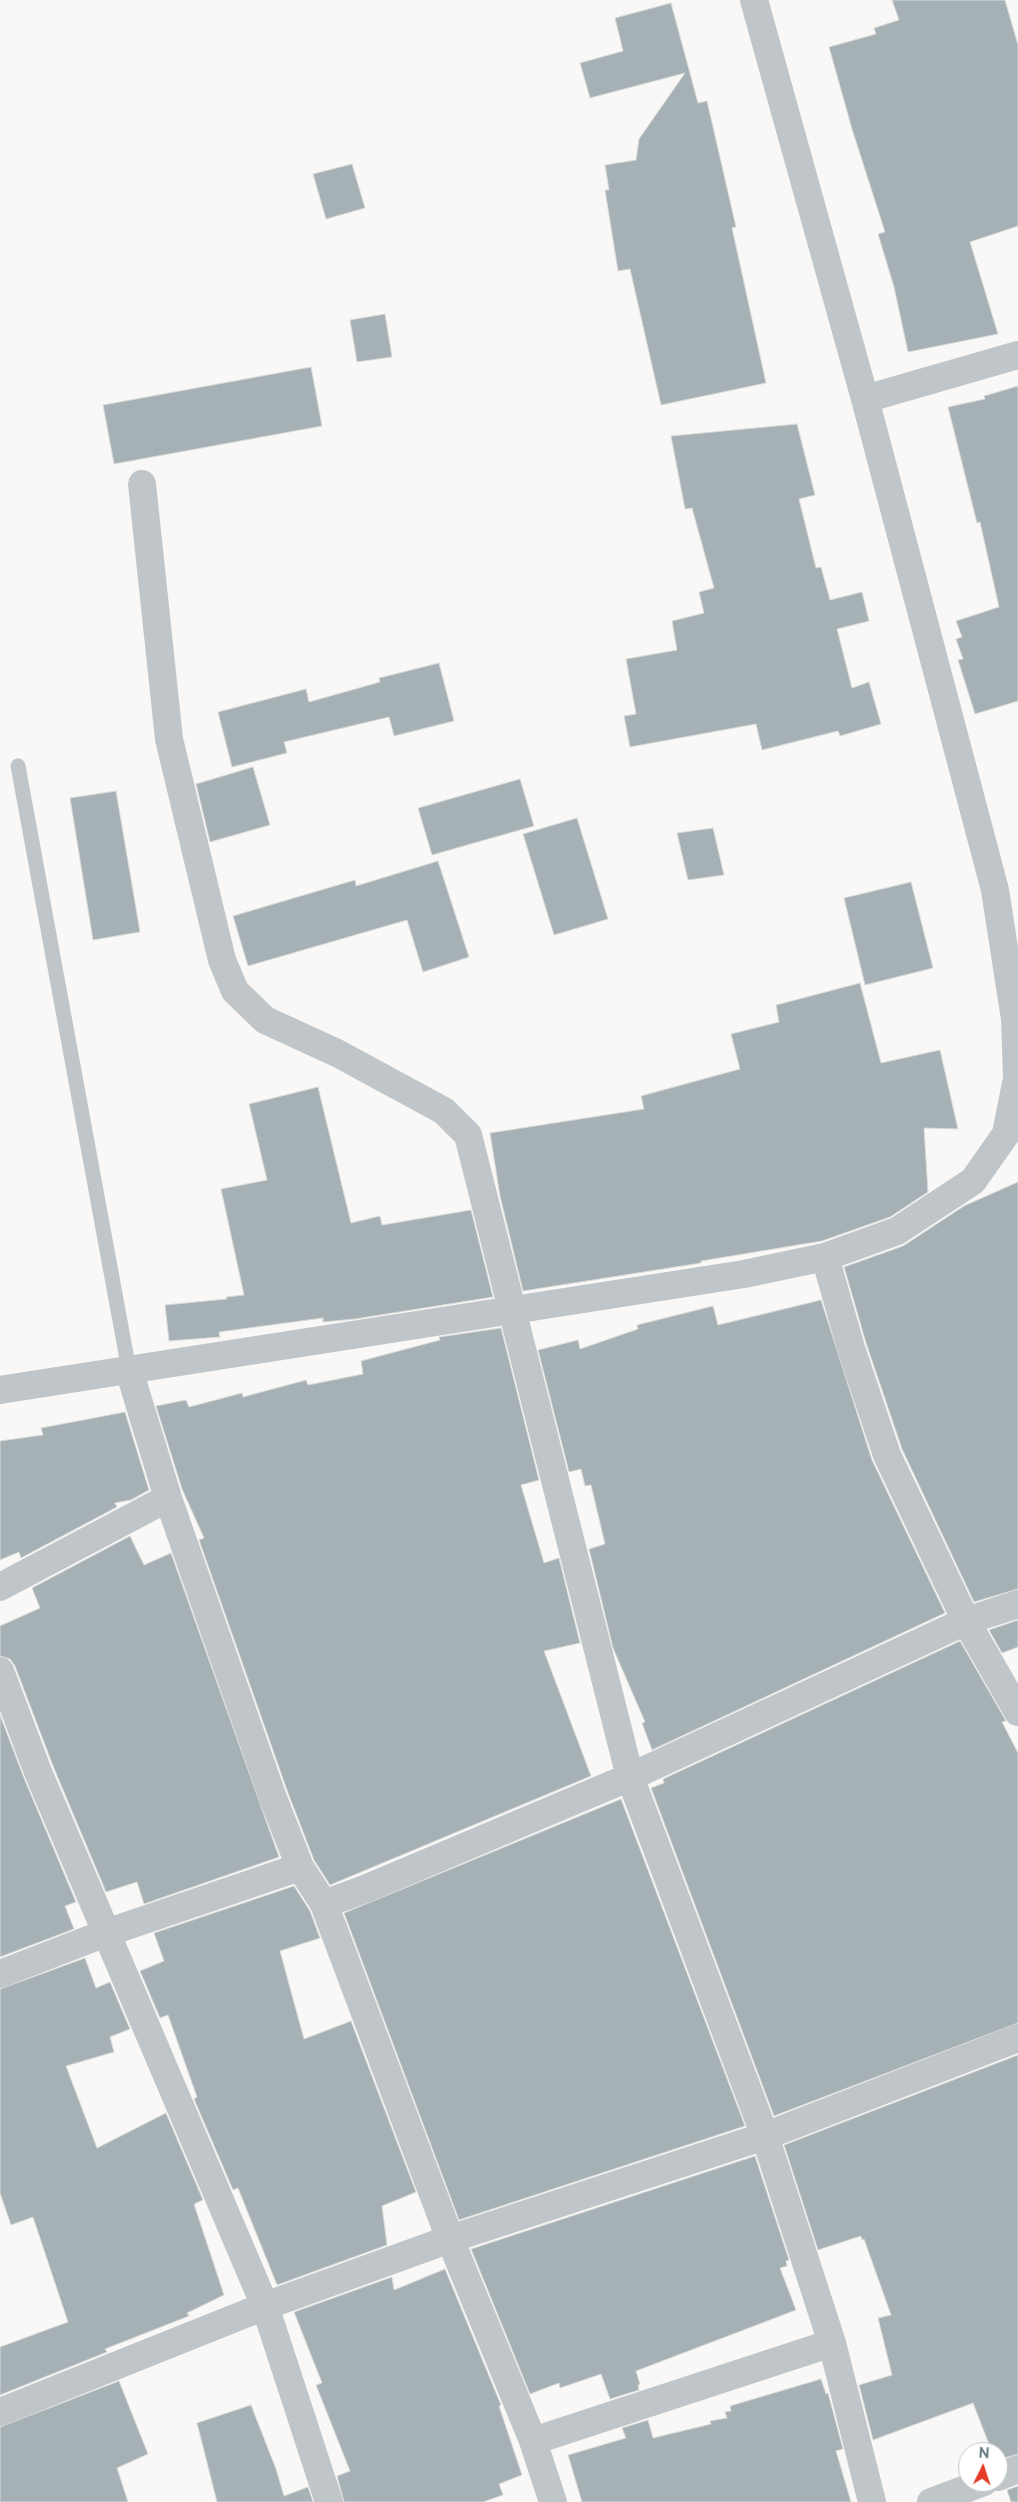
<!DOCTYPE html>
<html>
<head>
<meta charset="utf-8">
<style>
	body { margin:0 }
	#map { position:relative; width:1018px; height:2502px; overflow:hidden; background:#f9f8f6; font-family:Raleway,sans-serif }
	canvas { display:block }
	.north { position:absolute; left:958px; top:2442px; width:50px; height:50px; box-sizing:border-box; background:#fff; border:1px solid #c1c9cd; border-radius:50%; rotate:4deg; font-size:14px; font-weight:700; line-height:20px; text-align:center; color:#637881 }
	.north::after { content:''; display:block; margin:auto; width:18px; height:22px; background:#e53c2a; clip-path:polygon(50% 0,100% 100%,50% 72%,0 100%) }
</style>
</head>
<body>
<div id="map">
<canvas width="1018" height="2502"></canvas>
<div class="north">N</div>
</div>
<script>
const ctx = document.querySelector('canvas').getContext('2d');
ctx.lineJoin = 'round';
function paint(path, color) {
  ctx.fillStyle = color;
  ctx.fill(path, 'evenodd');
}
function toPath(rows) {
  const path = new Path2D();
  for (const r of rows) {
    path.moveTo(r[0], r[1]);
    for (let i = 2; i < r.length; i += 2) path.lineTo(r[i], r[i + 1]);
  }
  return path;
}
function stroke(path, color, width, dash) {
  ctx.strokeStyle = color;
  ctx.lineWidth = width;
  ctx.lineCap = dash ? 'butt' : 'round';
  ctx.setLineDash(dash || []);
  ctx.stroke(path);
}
const building = toPath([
	[892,0,1005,0,1018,45,1018,226,970,242,998,334,908,352,894,287,878,234,885,232,852,129,829,47,876,34,874,28,899,20,892,0],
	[671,3,698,103,707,101,736,227,732,228,766,383,661,405,630,269,618,271,605,190,609,190,605,165,636,160,639,139,685,73,590,98,580,63,623,51,615,18,671,3],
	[352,164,365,208,326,219,313,174,352,164],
	[385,314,392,357,357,362,350,320,385,314],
	[311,367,322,426,114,464,103,405,311,367],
	[1018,386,1018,701,975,714,958,660,963,659,956,639,962,637,956,621,999,607,980,522,977,523,948,407,985,399,984,396,1018,386],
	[797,424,815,495,799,499,816,568,821,567,830,600,862,592,869,621,837,629,852,688,869,682,881,724,840,736,838,731,762,750,756,724,630,747,624,716,636,714,626,659,677,650,672,621,704,613,699,592,714,588,692,508,685,509,671,436,797,424],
	[439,663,454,721,394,736,389,717,284,742,287,753,232,767,218,712,306,689,309,702,380,682,379,678,439,663],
	[253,767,270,825,210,842,196,784,253,767],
	[520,779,534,826,432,855,418,808,520,779],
	[116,791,140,932,93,940,70,798,116,791],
	[577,818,608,919,554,935,523,834,577,818],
	[713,828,724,875,688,880,677,833,713,828],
	[438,861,469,957,423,972,407,920,248,966,233,916,355,880,356,886,438,861],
	[911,882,933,968,865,985,844,898,911,882],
	[860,983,881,1063,940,1050,958,1129,924,1128,928,1192,890,1217,822,1241,701,1261,701,1263,523,1291,500,1196,490,1133,644,1109,641,1096,740,1069,731,1034,779,1022,776,1005,860,983],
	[318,1087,351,1223,380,1216,382,1225,471,1210,493,1297,355,1319,323,1322,323,1318,219,1332,220,1337,169,1341,165,1305,227,1299,226,1297,244,1295,221,1189,267,1180,249,1104,318,1087],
	[1018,1182,1018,1589,974,1602,902,1449,866,1343,844,1267,903,1246,964,1206,1018,1182],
	[821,1300,872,1460,945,1613,652,1750,642,1723,645,1722,613,1648,589,1549,605,1544,591,1485,585,1486,581,1469,569,1472,538,1350,578,1340,580,1349,638,1329,637,1325,713,1306,718,1325,821,1300],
	[501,1328,539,1480,521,1485,544,1563,559,1558,580,1643,544,1651,591,1776,330,1885,314,1860,288,1793,199,1540,204,1538,182,1489,156,1406,186,1400,189,1407,242,1393,243,1397,306,1380,308,1385,363,1374,361,1361,440,1340,439,1337,501,1328],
	[125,1412,149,1490,131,1500,115,1503,117,1507,21,1558,19,1552,0,1560,0,1441,43,1435,41,1428,125,1412],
	[130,1536,144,1565,171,1553,279,1857,144,1904,137,1882,106,1892,53,1766,15,1666,10,1659,0,1656,0,1626,40,1608,32,1588,130,1536],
	[1018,1620,1018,1647,1002,1653,989,1630,1018,1620],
	[960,1641,1006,1721,1002,1722,1018,1753,1018,2023,774,2116,651,1788,664,1783,663,1779,960,1641],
	[0,1715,24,1778,76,1902,65,1906,74,1929,0,1957,0,1715],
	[621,1799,745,2126,459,2220,344,1913,621,1799],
	[294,1886,310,1911,320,1938,280,1951,304,2039,351,2021,416,2192,382,2206,387,2245,277,2285,238,2188,233,2190,194,2099,197,2097,168,2015,160,2018,140,1971,164,1961,154,1933,294,1886],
	[85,1958,96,1988,110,1982,130,2029,110,2037,114,2052,66,2066,97,2148,166,2113,203,2200,194,2204,224,2295,187,2313,189,2316,105,2349,107,2352,0,2395,0,2347,68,2322,33,2217,11,2225,0,2193,0,1989,85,1958],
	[1018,2055,1018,2454,998,2460,998,2452,992,2452,973,2403,873,2440,859,2385,892,2375,878,2318,891,2315,864,2239,862,2240,861,2236,818,2250,784,2145,1018,2055],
	[755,2156,789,2260,786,2261,787,2266,780,2268,796,2310,636,2371,640,2384,638,2385,639,2390,610,2399,601,2374,560,2388,559,2383,530,2394,471,2249,755,2156],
	[445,2269,501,2405,499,2406,522,2475,499,2484,503,2495,483,2502,344,2502,337,2476,350,2471,316,2385,322,2383,294,2312,392,2277,394,2290,445,2269],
	[821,2379,826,2394,828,2393,843,2449,836,2451,851,2502,582,2502,568,2455,626,2438,622,2428,648,2420,653,2438,711,2424,710,2421,727,2418,725,2412,731,2411,730,2406,821,2379],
	[119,2381,148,2454,117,2468,128,2502,0,2502,0,2427,119,2381],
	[251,2405,276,2469,284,2496,308,2487,313,2502,217,2502,197,2423,251,2405],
	[1018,2486,1018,2502,1011,2502,1007,2490,1018,2486]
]);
const service = toPath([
	[18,766,129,1370]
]);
const minor = toPath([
	[865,399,1018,355],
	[142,484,169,739,222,960,235,991,265,1020,337,1053,444,1111,468,1135,630,1777,765,2136,832,2343,872,2502],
	[825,1257,851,1348,887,1455,966,1621,1018,1712],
	[129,1370,168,1498,273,1798,300,1867,324,1904,450,2239,533,2441,553,2502],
	[0,1587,168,1498],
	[0,1671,38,1772,265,2306,329,2502],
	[324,1904,365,1889,630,1777,966,1621,1018,1604],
	[0,1974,106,1933,300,1867],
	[0,2412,265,2306,450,2239,765,2136,1018,2038],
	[533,2441,832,2343],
	[998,2477,1018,2469],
	[931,2502,984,2482]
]);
const tertiary = toPath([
	[0,1390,744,1274,825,1257,897,1231,973,1181,1006,1134,1017,1078,1015,1019,995,890,865,399,754,0]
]);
paint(building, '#a6b1b5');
stroke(building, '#dadad8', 1);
stroke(service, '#bfc5c8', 15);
stroke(minor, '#bfc5c8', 28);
stroke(tertiary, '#bfc5c8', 28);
</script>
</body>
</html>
